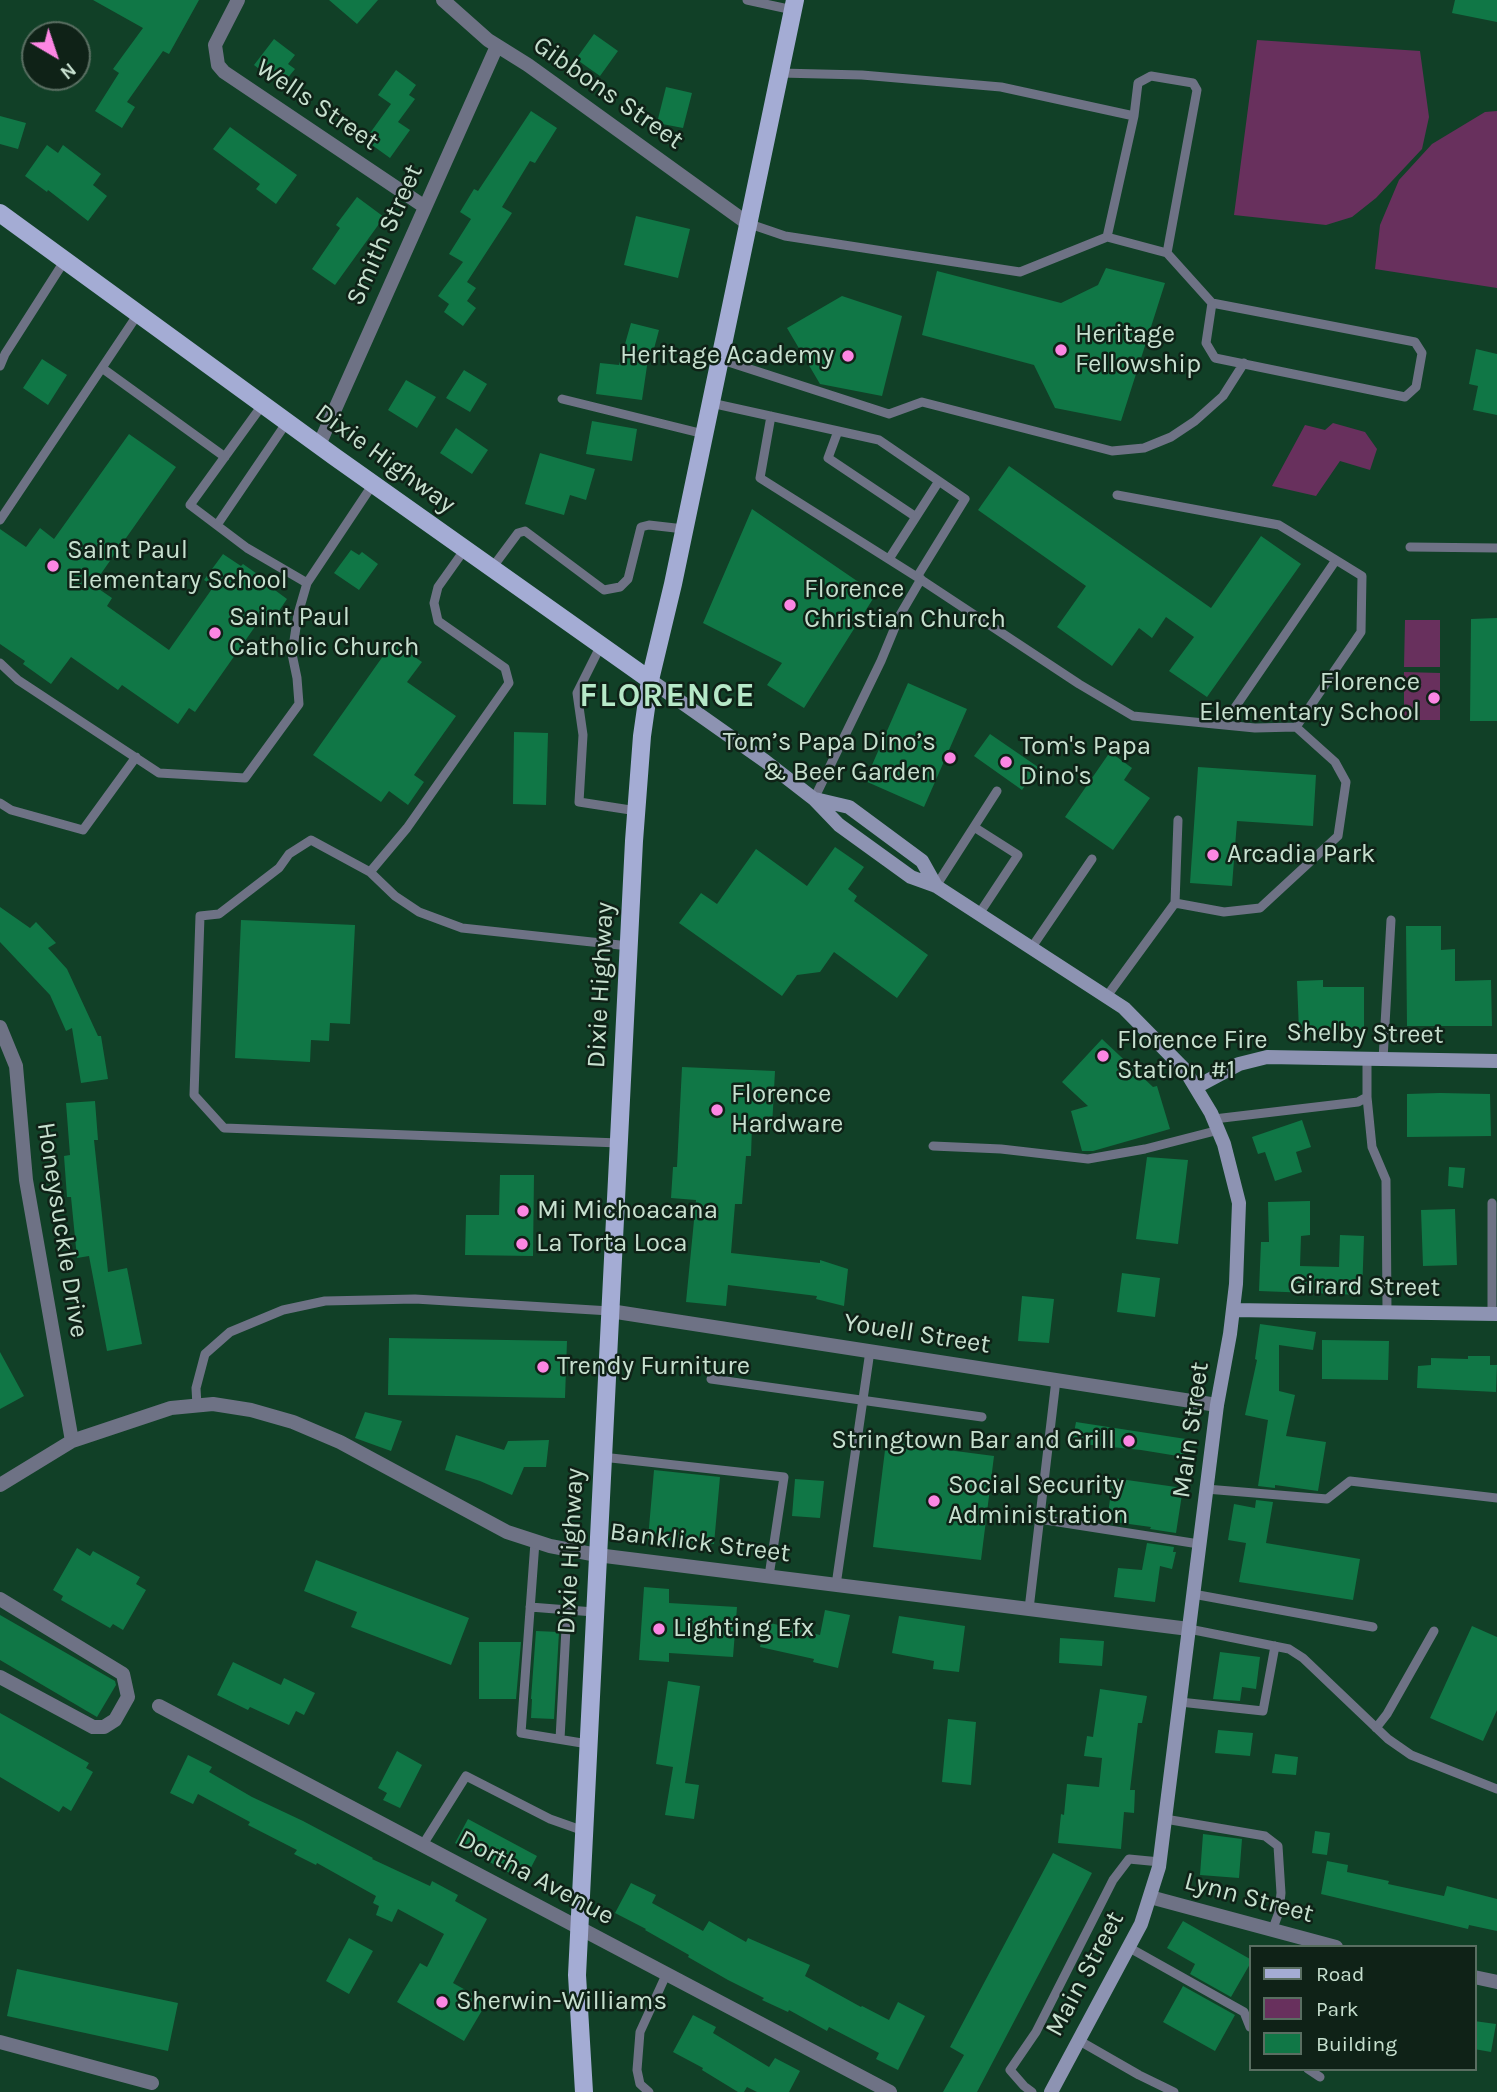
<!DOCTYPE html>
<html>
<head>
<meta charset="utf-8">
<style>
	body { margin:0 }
	#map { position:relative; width:1497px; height:2092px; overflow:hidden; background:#114027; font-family:Karla,sans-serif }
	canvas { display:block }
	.legend { position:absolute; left:1249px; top:1945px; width:228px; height:126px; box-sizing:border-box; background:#0f2217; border:2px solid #596e61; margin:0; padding:9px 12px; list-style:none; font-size:21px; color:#c7e0cf }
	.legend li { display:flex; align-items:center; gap:14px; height:35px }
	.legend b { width:35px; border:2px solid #596e61 }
	.north { position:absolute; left:21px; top:21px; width:70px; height:70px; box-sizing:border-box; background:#0f2217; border:2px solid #596e61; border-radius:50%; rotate:141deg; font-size:19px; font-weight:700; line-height:28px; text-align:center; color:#c7e0cf }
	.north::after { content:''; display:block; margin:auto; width:24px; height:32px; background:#fc86e3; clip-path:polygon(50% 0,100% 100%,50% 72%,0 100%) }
</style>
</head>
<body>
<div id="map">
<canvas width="1497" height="2092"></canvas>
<ul class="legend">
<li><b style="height:9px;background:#a4acd4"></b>Road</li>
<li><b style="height:19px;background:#68305d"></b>Park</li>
<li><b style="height:19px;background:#107746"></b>Building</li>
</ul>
<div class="north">N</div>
</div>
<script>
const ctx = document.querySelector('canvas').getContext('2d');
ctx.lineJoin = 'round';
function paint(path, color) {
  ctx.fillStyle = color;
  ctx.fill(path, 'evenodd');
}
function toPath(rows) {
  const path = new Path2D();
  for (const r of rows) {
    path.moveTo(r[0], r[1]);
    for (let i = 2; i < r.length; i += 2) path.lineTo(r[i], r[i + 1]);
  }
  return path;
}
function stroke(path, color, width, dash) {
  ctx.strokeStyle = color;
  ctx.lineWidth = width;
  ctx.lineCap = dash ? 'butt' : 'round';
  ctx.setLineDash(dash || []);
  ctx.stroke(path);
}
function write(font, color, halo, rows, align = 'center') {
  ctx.font = font + ' Karla,sans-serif';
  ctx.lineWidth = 5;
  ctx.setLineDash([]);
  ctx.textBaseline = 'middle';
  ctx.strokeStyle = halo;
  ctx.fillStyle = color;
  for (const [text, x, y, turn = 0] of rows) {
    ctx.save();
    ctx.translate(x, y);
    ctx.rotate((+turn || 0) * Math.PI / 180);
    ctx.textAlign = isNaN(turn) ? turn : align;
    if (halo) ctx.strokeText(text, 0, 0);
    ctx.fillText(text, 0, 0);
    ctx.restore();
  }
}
const green = toPath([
	[1257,40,1420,51,1429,117,1422,149,1376,198,1352,217,1326,225,1234,215],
	[1497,111,1497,288,1375,269,1380,225,1399,180,1432,144,1485,112],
	[1333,423,1365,432,1377,449,1370,470,1340,461,1316,496,1272,486,1305,425,1325,430],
	[1405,620,1440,620,1440,667,1404,667],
	[1404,672,1440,673,1440,720,1404,720]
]);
const building = toPath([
	[93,0,199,0,169,54,163,51,127,102,135,107,122,128,95,111,119,73,113,69,143,28],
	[329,0,378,0,357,24],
	[1455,0,1497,0,1497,22,1452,13],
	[594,34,618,51,600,76,576,59],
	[274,39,295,55,288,64,295,69,281,86,254,65],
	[396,70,416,85,409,95,415,99,398,122,410,130,390,158,365,140,391,104,378,95],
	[666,87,692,93,683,128,657,123],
	[531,111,557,128,535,163,530,161,502,207,512,213,467,282,476,288,467,301,476,308,463,326,444,312,449,304,438,296,463,262,449,254,471,219,460,212,474,189,478,191],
	[0,116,26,123,18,149,0,144],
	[230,127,297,175,276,204,256,189,260,184,213,149],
	[47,145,58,153,63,145,101,174,93,185,107,196,88,221,48,190,47,192,25,176],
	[357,197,384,217,335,285,312,269,340,228,336,225],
	[636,216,690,229,678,278,624,265],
	[1106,268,1165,283,1121,421,1055,408,1034,365,922,335,937,271,1061,303,1098,285],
	[842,296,902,316,882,396,820,384,787,328],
	[631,323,659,330,651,360,648,359,642,400,596,394,600,363,619,365],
	[1476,349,1497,354,1497,415,1473,410,1478,386,1469,384],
	[42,359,67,375,48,405,23,388],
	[464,370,487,384,470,412,446,398],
	[406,380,436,397,417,428,388,410],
	[592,421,637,429,632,461,586,454],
	[456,428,488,450,472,474,440,453],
	[129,434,176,467,93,585,112,598,107,606,169,650,214,586,204,580,223,554,241,566,243,564,270,583,268,585,287,599,268,627,259,621,195,712,189,708,178,724,122,685,118,690,71,657,51,684,23,664,25,661,0,644,0,529,26,547,40,528,54,539],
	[540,453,595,469,586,500,570,495,564,515,525,504],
	[1009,466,1211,608,1261,536,1301,564,1207,697,1169,671,1194,637,1166,617,1152,638,1139,628,1112,666,1057,627,1086,586,978,510],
	[752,509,876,594,804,708,767,685,782,663,703,623],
	[351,550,359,555,362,552,378,564,359,590,334,573],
	[1497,618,1497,721,1470,721,1471,619],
	[393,642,422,662,407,682,456,716,414,775,424,782,408,805,389,791,381,802,313,755],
	[908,683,967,709,924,807,865,781],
	[514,732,548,733,546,805,513,804],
	[990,734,1038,767,1022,790,974,756],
	[1110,752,1132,768,1124,780,1150,798,1113,850,1065,817],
	[1198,767,1316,775,1313,826,1237,821,1232,886,1190,883],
	[835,847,864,867,848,889,857,896,854,901,928,955,897,998,834,952,820,972,797,975,782,996,679,923,701,893,717,904,756,849,807,886],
	[0,907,30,928,36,922,56,943,48,948,67,969,98,1036,101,1036,108,1079,81,1083,72,1028,66,1031,50,995,0,942],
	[241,920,355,925,350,1024,330,1023,329,1041,311,1040,310,1062,235,1058],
	[1406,926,1441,926,1441,950,1455,949,1455,981,1491,980,1492,1026,1407,1026],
	[1323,980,1323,987,1364,987,1364,1029,1299,1031,1297,981],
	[1102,1039,1153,1087,1157,1086,1170,1129,1093,1151,1082,1151,1071,1111,1088,1106,1062,1082],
	[682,1067,775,1071,772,1127,752,1126,751,1156,746,1156,742,1204,735,1204,731,1253,820,1263,820,1260,848,1269,844,1306,816,1299,817,1296,728,1285,726,1306,686,1302,696,1200,671,1198,673,1167,677,1167],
	[1440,1093,1490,1094,1491,1136,1407,1137,1407,1094],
	[95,1101,98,1140,94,1140,108,1272,127,1268,142,1344,107,1351,89,1256,77,1258,71,1197,67,1197,64,1156,70,1155,66,1103],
	[1302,1120,1311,1147,1296,1152,1302,1172,1275,1181,1265,1152,1258,1154,1252,1137],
	[1147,1157,1188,1160,1178,1244,1136,1239],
	[1449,1167,1465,1168,1463,1188,1448,1186],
	[500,1175,534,1175,533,1256,465,1255,466,1215,499,1215],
	[1310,1201,1310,1235,1301,1236,1300,1266,1339,1267,1340,1235,1364,1236,1362,1295,1259,1291,1261,1242,1269,1242,1268,1202],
	[1455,1209,1457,1265,1423,1266,1421,1210],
	[1122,1273,1160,1278,1155,1317,1117,1312],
	[1022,1296,1054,1299,1049,1343,1018,1341],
	[1260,1324,1316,1332,1313,1350,1279,1345,1279,1391,1295,1395,1286,1436,1326,1442,1318,1491,1275,1485,1275,1488,1258,1486,1268,1420,1245,1415,1257,1360,1255,1359],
	[389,1338,567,1341,565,1398,388,1395],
	[1322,1340,1389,1341,1388,1380,1322,1379],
	[0,1352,24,1396,0,1409],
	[1468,1356,1490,1356,1490,1365,1497,1365,1496,1392,1417,1388,1418,1366,1431,1365,1431,1358,1468,1359],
	[365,1412,402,1421,391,1451,355,1438],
	[1076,1422,1186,1439,1184,1457,1141,1450,1072,1443],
	[456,1435,504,1450,508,1441,549,1440,546,1467,524,1467,512,1495,480,1481,445,1470],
	[886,1442,994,1456,981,1560,873,1547],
	[654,1470,720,1477,714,1544,648,1539],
	[1113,1478,1183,1488,1176,1533,1150,1529,1151,1527,1107,1521],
	[795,1479,824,1481,820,1518,792,1516],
	[1256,1500,1273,1502,1266,1543,1360,1559,1353,1600,1239,1582,1246,1543,1228,1540,1234,1504,1255,1508],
	[1147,1543,1174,1547,1173,1552,1176,1552,1172,1569,1160,1566,1155,1602,1114,1597,1118,1568,1142,1570],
	[77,1548,90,1556,93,1551,140,1577,136,1584,146,1590,123,1630,113,1624,110,1628,61,1600,63,1596,53,1590],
	[316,1560,469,1618,451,1665,351,1627,357,1612,304,1591],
	[644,1587,669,1589,669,1603,737,1607,733,1657,669,1653,669,1662,639,1660],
	[825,1610,850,1615,838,1668,813,1662,814,1659,760,1647,766,1622,820,1635],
	[0,1615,115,1681,116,1685,97,1717,0,1660],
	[899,1616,965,1626,959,1672,933,1669,934,1661,892,1653],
	[1472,1626,1497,1637,1497,1710,1483,1741,1430,1718],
	[536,1631,559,1632,554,1719,531,1718,532,1699,531,1699],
	[1060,1638,1104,1641,1102,1666,1059,1663],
	[479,1642,521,1642,516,1699,479,1699],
	[1220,1652,1260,1657,1256,1689,1242,1687,1240,1701,1213,1699],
	[233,1662,281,1685,284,1678,315,1693,304,1715,296,1711,289,1725,250,1707,248,1710,217,1695],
	[668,1681,700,1686,685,1783,699,1785,694,1819,665,1815,673,1767,656,1764],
	[1100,1689,1147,1696,1142,1723,1138,1723,1130,1790,1135,1790,1134,1813,1124,1812,1121,1849,1058,1843,1061,1814,1064,1815,1067,1784,1099,1787,1102,1758,1084,1756,1087,1736,1093,1737],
	[0,1713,89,1763,86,1768,93,1772,71,1811,63,1806,59,1812,0,1777],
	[948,1719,976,1722,971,1785,942,1782],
	[1218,1730,1253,1733,1250,1756,1215,1753],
	[397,1751,422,1765,400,1808,383,1800,387,1793,378,1788],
	[1275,1754,1298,1757,1296,1775,1272,1773],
	[188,1755,212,1767,209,1772,252,1797,303,1821,373,1858,372,1859,430,1886,432,1881,458,1895,455,1901,487,1919,453,1983,487,2002,464,2041,397,2002,420,1963,427,1967,444,1934,398,1909,392,1922,376,1915,379,1906,373,1903,376,1896,317,1863,316,1865,294,1854,297,1850,248,1825,250,1822,198,1794,193,1804,170,1793],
	[468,1819,537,1856,524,1881,455,1843],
	[1315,1831,1330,1833,1327,1855,1312,1853],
	[1203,1834,1242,1839,1239,1878,1200,1875],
	[1053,1853,1092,1873,977,2092,943,2092,964,2055,950,2047],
	[1327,1861,1348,1865,1347,1872,1389,1881,1388,1884,1444,1896,1447,1886,1497,1899,1497,1931,1469,1925,1468,1929,1321,1894],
	[631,1883,656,1895,652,1903,703,1931,709,1921,746,1942,748,1938,810,1965,805,1976,861,2007,862,2006,889,2020,898,2002,925,2016,898,2070,876,2059,879,2053,829,2027,827,2031,789,2010,788,2012,762,2000,764,1998,728,1980,688,1957,689,1955,645,1930,646,1929,615,1913],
	[1183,1921,1250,1959,1250,1964,1231,1997,1190,1974,1195,1964,1167,1948],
	[349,1938,373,1951,349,1994,326,1981],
	[17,1969,178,2003,168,2051,7,2016],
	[1183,1986,1235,2015,1215,2051,1163,2022],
	[693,2015,716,2027,713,2033,769,2067,775,2058,800,2071,789,2092,757,2092,747,2087,744,2092,738,2092,702,2070,703,2068,673,2052],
	[1474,2021,1496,2024,1491,2052,1474,2049]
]);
const lane = toPath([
	[747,0,793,10],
	[780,73,862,75,1001,87,1134,116],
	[747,223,785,236,1020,272,1107,237,1167,253,1212,303,1415,342,1422,353,1416,387,1405,397,1215,358,1206,343,1212,303],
	[1107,237,1134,116,1138,83,1151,76,1193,83,1197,90,1167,253],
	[719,359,889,414,922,402,1112,451,1144,448,1171,437,1195,421,1223,396,1244,363],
	[0,366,5,354,65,260],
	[102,368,225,457],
	[562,399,704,434],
	[711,403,879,440,965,499,917,577,1079,684,1133,716,1255,728,1296,727,1335,762,1346,782,1338,836,1260,908,1224,912,1175,903],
	[263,404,190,505,247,548,307,583],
	[771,416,760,478,917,577],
	[838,431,828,458,916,517],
	[1117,495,1279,525,1336,560,1223,725],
	[0,520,138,314],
	[217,525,287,422],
	[1410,547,1497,548],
	[889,559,939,481],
	[492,568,518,533,525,531,604,590,620,587,628,579,641,527,649,525,684,529],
	[601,645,577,693,583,735,579,802,637,811],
	[0,663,18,680,159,773,245,778,299,704,297,678,292,654,298,614,307,583,373,484],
	[1296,727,1361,632,1362,576,1336,560],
	[814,799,881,661,900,615,921,579],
	[0,803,11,810,83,830,136,757],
	[974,827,1018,855,979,914],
	[370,872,407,828,509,683,505,668,438,621,434,603,438,587,465,549],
	[936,886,997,791],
	[1175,903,1178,820],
	[1032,947,1092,859],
	[1107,996,1175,903],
	[1383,1059,1391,920],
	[1367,1097,1372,1147,1386,1180,1387,1311],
	[1214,1119,1358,1102,1367,1097,1367,1059],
	[619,1143,224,1128,194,1095,200,916,219,914,279,868,289,854,311,840,370,872,395,896,419,912,462,928,629,946],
	[933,1146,1001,1149,1088,1159,1145,1149,1219,1130],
	[1492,1314,1492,1203],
	[711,1379,982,1417],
	[197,1406,196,1388,205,1354,230,1332,283,1310,325,1301,415,1299,610,1311],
	[602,1457,784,1477,769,1576],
	[1206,1489,1327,1499,1350,1481,1497,1498],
	[1039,1519,1199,1544],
	[535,1542,521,1733,588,1744],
	[836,1585,870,1351],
	[1193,1594,1373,1627],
	[530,1607,594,1612],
	[1029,1609,1056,1380],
	[1189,1629,1289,1649,1303,1658,1388,1739,1411,1755,1497,1789],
	[1180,1702,1263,1711,1275,1646],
	[1376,1728,1387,1714,1434,1631],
	[560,1739,567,1610],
	[1165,1819,1265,1836,1278,1846,1281,1893,1279,1912,1272,1931],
	[422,1846,466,1776,550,1819,584,1831],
	[1128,1947,1244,2012,1250,2027],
	[1078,2040,1139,2075,1174,2092],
	[1308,2069,1320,2077],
	[649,2092,640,2084,637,2070,640,2032,666,1975],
	[1032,2092,1024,2086,1010,2070,1036,2032,1113,1880,1129,1859,1160,1862]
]);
const street = toPath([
	[238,0,215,45,218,65,224,72,425,207],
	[443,0,488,40,528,65,747,223],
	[319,445,497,46],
	[0,1027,16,1066,26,1180,72,1441],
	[610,1311,1217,1405],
	[0,1485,72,1441,171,1408,213,1404,251,1410,293,1422,340,1442,507,1532,550,1546,597,1555,1189,1629],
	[0,1599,123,1674,128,1697,115,1720,104,1727,93,1727,0,1677],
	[159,1706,890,2092],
	[1150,1897,1336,1947],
	[1474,1977,1497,1982],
	[0,2042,152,2083]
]);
const secondary = toPath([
	[650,680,765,761,814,799,839,825,911,877,936,886,1124,1008,1185,1070,1211,1113,1224,1144,1239,1203,1236,1284,1230,1334,1217,1405,1159,1867,1141,1924,1051,2092],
	[815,799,849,807,922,861,936,886],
	[1196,1087,1239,1064,1267,1057,1497,1061],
	[1233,1310,1497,1314]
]);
const primary = toPath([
	[0,213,335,457,650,680],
	[584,2092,577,1975,634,841,642,736,650,680,673,584,795,0]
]);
const markers = [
	[1061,350,7,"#fc86e3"],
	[848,356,7,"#fc86e3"],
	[53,566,7,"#fc86e3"],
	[790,605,7,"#fc86e3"],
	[215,633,7,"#fc86e3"],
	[1434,698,7,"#fc86e3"],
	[950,758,7,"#fc86e3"],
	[1006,762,7,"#fc86e3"],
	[1213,855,7,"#fc86e3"],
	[1103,1056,7,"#fc86e3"],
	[717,1110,7,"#fc86e3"],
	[523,1211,7,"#fc86e3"],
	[522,1244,7,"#fc86e3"],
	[543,1367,7,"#fc86e3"],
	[1129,1441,7,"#fc86e3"],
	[934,1501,7,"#fc86e3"],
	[659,1629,7,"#fc86e3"],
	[442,2002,7,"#fc86e3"]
];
const streetNames = [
	["Gibbons Street",608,93,35],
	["Wells Street",317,105,34],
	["Smith Street",385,235,-66],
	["Dixie Highway",385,459,36],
	["Dixie Highway",601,985,-87],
	["Shelby Street",1365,1034,1],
	["Honeysuckle Drive",62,1230,81],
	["Girard Street",1365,1287,1],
	["Youell Street",917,1334,9],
	["Main Street",1191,1430,-82],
	["Banklick Street",700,1543,7],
	["Dixie Highway",571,1551,-87],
	["Dortha Avenue",536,1878,28],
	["Lynn Street",1249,1898,15],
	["Main Street",1085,1974,-62]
];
const poiNames = [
	["Heritage",1075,335],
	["Fellowship",1075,365],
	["Heritage Academy",834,356,"right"],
	["Saint Paul",67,551],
	["Elementary School",67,581],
	["Florence",804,590],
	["Christian Church",804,620],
	["Saint Paul",229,618],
	["Catholic Church",229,648],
	["Florence",1420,683,"right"],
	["Elementary School",1420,713,"right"],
	["Tom’s Papa Dino’s",936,743,"right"],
	["& Beer Garden",936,773,"right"],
	["Tom's Papa",1020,747],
	["Dino's",1020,777],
	["Arcadia Park",1227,855],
	["Florence Fire",1117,1041],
	["Station #1",1117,1071],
	["Florence",731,1095],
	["Hardware",731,1125],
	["Mi Michoacana",537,1211],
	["La Torta Loca",536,1244],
	["Trendy Furniture",557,1367],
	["Stringtown Bar and Grill",1115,1441,"right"],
	["Social Security",948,1486],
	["Administration",948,1516],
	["Lighting Efx",673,1629],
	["Sherwin-Williams",456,2002]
];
const districtNames = [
	["FLORENCE",668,697]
];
paint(green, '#68305d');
paint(building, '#107746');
stroke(lane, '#6e7285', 9);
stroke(street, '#6e7285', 14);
stroke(secondary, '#8d93b2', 14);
stroke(primary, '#a4acd4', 18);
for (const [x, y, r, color] of markers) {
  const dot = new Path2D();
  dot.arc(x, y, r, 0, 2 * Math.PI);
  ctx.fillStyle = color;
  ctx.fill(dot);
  stroke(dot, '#0f2217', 2.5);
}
write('26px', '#c7e0cf', '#0f2217', streetNames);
write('26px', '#c7e0cf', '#0f2217', poiNames, 'left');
ctx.letterSpacing = '2px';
write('bold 33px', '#b7e9c8', '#0f2217', districtNames);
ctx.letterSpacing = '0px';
</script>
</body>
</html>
